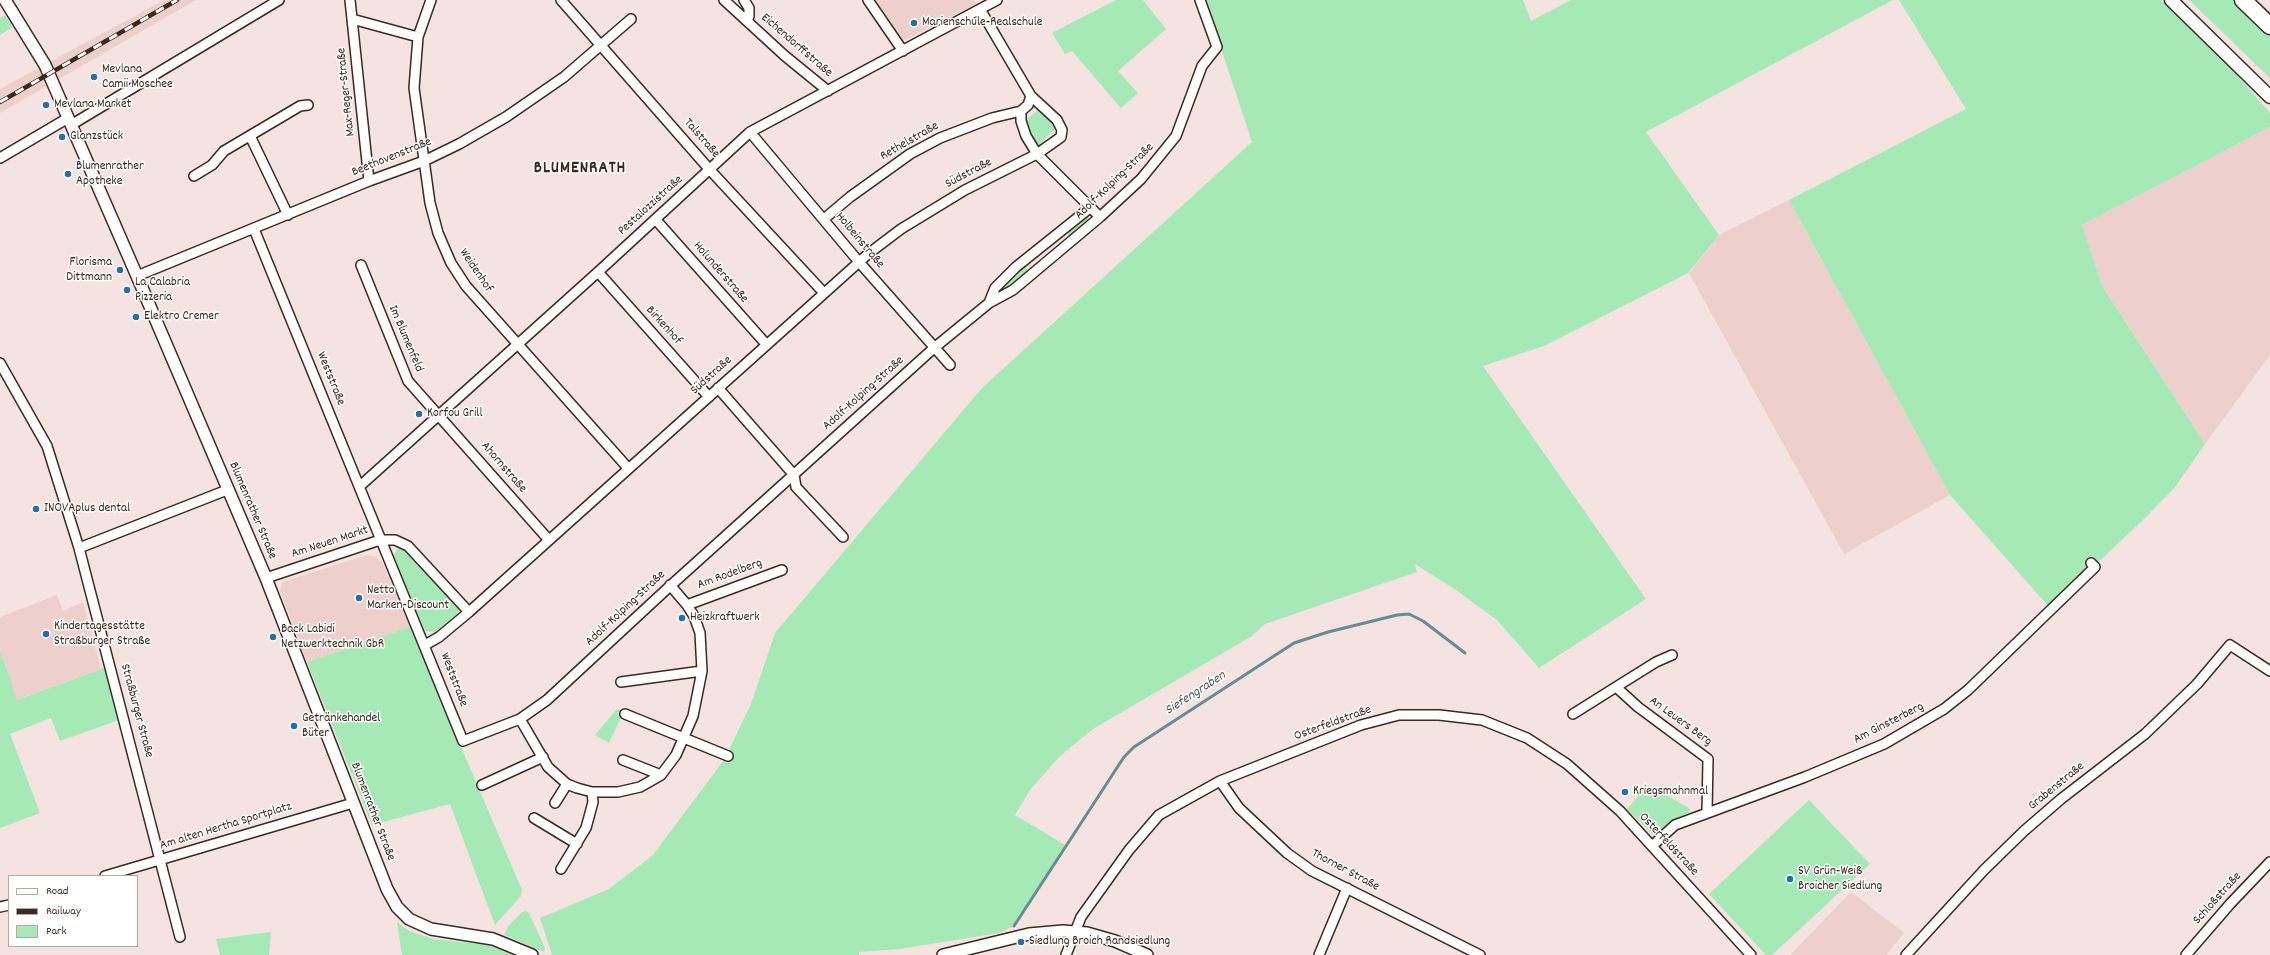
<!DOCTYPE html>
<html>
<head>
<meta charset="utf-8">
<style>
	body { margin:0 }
	#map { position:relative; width:2270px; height:955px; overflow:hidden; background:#f4e3e0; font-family:Dekko,sans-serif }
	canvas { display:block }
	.legend { position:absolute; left:8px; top:875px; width:130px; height:72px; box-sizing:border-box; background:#fff; border:1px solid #b1aaa5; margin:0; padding:5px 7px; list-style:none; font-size:12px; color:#3b2a1e }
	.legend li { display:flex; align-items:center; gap:8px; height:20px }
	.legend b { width:20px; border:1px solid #b1aaa5 }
</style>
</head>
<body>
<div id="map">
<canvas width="2270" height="955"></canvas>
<ul class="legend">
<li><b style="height:5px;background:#fff"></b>Road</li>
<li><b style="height:5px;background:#3b2a1e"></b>Railway</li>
<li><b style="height:11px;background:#a5eab6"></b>Park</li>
</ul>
</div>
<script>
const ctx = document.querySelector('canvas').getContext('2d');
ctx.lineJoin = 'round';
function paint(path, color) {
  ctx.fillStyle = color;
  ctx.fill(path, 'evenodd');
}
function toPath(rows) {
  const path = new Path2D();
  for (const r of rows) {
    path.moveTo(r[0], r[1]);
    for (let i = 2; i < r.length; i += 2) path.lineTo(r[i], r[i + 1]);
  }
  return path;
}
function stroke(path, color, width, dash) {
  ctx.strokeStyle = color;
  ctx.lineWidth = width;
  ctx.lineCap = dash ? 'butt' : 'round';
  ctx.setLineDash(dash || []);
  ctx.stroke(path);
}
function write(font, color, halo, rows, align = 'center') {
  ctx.font = font + ' Dekko,sans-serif';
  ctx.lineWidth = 3;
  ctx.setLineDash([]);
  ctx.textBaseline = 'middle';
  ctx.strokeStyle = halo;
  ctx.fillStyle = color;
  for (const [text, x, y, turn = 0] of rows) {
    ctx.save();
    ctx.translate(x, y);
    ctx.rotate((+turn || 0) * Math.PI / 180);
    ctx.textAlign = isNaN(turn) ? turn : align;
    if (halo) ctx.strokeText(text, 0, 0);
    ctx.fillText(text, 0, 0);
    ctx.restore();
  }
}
const built = toPath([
	[164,0,196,0,0,113,0,89],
	[874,0,974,0,976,4,901,42],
	[2270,127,2270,355,2205,444,2102,286,2082,225],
	[1789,200,1950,495,1844,554,1689,273,1719,235],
	[367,555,376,557,383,564,410,627,307,662,280,591,282,582],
	[57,595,63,611,83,602,101,669,16,700,0,650,0,617],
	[1851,892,1904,933,1886,955,1790,955]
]);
const green = toPath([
	[1116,0,1143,0,1166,29,1118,71,1138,93,1121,108,1072,51,1065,54,1052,33],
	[1205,0,1523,0,1531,21,1571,0,1893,0,1646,132,1719,235,1688,273,1544,346,1483,366,1646,599,1539,668,1497,620,1456,590,1415,564,1417,572,1265,624,1252,636,1093,729,1059,757,1030,790,1015,815,1065,845,1016,925,999,933,900,949,859,952,859,955,552,955,540,918,609,889,653,855,724,760,751,704,775,633,982,388,1252,142],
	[1899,0,2161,0,2229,66,2270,113,2270,127,2082,225,2102,286,2205,444,2175,487,2146,517,2050,608,1950,495,1789,200,1966,109],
	[2189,0,2239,0,2270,30,2270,78],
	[5,15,13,27,0,35,0,18],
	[1038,110,1042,110,1057,127,1036,148,1026,120],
	[1087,215,1089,221,1069,238,1067,229],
	[1025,264,1028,272,999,293,998,291],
	[398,548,407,549,458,609,458,613,435,632,425,631,393,556],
	[410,627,522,890,521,896,495,925,450,804,372,825,307,662],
	[0,650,17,700,107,667,122,719,60,741,51,718,10,734,40,813,0,828],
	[617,709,623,713,609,743,595,735],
	[1645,788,1656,792,1657,790,1689,808,1690,812,1672,821,1657,833,1652,834,1627,809],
	[1809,800,1870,864,1772,955,1766,955,1709,894],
	[526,911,529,913,545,948,544,952,504,935,508,926,522,912],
	[397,922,409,931,433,939,487,945,516,955,402,955],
	[271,932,269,955,220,955,216,939]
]);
const stream = toPath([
	[1014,926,1124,757,1134,747,1294,643,1328,632,1397,615,1409,614,1423,621,1465,653]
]);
const minor = toPath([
	[350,0,369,181],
	[431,0,418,37,414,88,430,203,438,233,451,263,466,286,628,468],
	[561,0,710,170,824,293],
	[724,0,785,56,828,91],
	[744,0,749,8,749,16,747,21],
	[868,0,903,51],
	[980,9,1031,96,1057,120,1062,130,1061,137,1037,154,1100,217],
	[352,19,418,37],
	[71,125,279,0],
	[750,132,859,262,950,365],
	[0,158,68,118],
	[194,176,212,165,224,151,251,135],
	[288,215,252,140,251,135,300,106,308,105],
	[824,219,850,197,910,154,940,138,992,118,1021,111,1028,105,1031,96],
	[656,220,766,344],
	[254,229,463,741,520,719,547,700,669,587,934,348,989,303,1013,290,1100,217,1141,179,1176,136,1202,66,1217,47,1200,0],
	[361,265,408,381,548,539],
	[598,272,709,397],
	[137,276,369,181,424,161,459,144,506,117,564,77,631,19],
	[989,303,995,288,1016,267,1091,207],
	[0,363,47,446,79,548,180,937],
	[718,388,794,475,796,487,843,537],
	[360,486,598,272,750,132,997,0],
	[79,548,227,490],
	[266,578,380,540,395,540,408,546,469,612],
	[687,605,782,570],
	[425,645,439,637,469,612,868,254,901,229,965,190,1037,154,1026,136,1021,121,1021,111],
	[621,682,702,671],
	[1616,687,1656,662,1672,655],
	[625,714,728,756],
	[1573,714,1616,687,1638,707,1708,759,1707,812],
	[520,719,548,767,567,784,577,788,592,792,618,792,640,787,661,775,676,755,693,716,702,671,700,633,694,616,687,605,670,585],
	[623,760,661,775],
	[1220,781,1239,808,1287,853,1312,871,1480,955],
	[482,785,543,757],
	[555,803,567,784],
	[534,818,577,844],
	[1652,846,1675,825,1805,777,1884,744,1944,709,1968,690,2095,567,2091,563],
	[561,869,586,828,593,802,592,792],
	[105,876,353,803],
	[0,907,9,905],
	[1066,955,1081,917,1129,850,1159,815,1220,781,1361,725,1399,715,1439,715,1482,720,1527,738,1567,764,1620,811,1751,955],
	[1319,955,1347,888],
	[1906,955,1984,870,2024,831,2061,799,2145,734,2197,684,2230,645,2270,671],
	[2186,955,2230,904,2270,862]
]);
const tertiary = toPath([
	[5,0,45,65,137,276,266,578,387,889,397,907,409,919,431,929,493,939,532,955],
	[943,955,1029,934,1063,931,1087,933,1115,941,1147,955]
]);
const secondary = toPath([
	[2171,0,2270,97]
]);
const motorway = toPath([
	[2243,0,2270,26]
]);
const rail = toPath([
	[0,102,177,0]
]);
const markers = [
	[914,23,4,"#1f6fb2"],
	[94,77,4,"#1f6fb2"],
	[46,105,4,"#1f6fb2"],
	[62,137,4,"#1f6fb2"],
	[68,174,4,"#1f6fb2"],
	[120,270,4,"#1f6fb2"],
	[127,290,4,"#1f6fb2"],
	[136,317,4,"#1f6fb2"],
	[419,414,4,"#1f6fb2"],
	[36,509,4,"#1f6fb2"],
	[359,598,4,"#1f6fb2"],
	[682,618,4,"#1f6fb2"],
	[46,634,4,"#1f6fb2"],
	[273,637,4,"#1f6fb2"],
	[294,726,4,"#1f6fb2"],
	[1625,792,4,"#1f6fb2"],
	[1790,879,4,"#1f6fb2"],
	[1021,942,4,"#1f6fb2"]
];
const poiNames = [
	["Marienschule-Realschule",922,23],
	["Mevlana",102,70],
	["Camii Moschee",102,85],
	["Mevlana Market",54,105],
	["Glanzstück",70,137],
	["Blumenrather",76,167],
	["Apotheke",76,182],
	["Florisma",112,263,"right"],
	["Dittmann",112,278,"right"],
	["La Calabria",135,283],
	["Pizzeria",135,298],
	["Elektro Cremer",144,317],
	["Korfou Grill",427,414],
	["INOVAplus dental",44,509],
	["Netto",367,591],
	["Marken-Discount",367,606],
	["Heizkraftwerk",690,618],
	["Kindertagesstätte",54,627],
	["Straßburger Straße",54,642],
	["Back Labidi",281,630],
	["Netzwerktechnik GbR",281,645],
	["Getränkehandel",302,719],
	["Büter",302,734],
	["Kriegsmahnmal",1633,792],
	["SV Grün-Weiß",1798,872],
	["Broicher Siedlung",1798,887],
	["Siedlung Broich Randsiedlung",1029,942]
];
const streetNames = [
	["Eichendorffstraße",796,46,41],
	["Max-Reger-Straße",347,92,-96],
	["Talstraße",701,139,49],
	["Rethelstraße",910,142,-30],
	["Beethovenstraße",392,158,-22],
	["Südstraße",969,174,-28],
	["Adolf-Kolping-Straße",1115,182,-44],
	["Pestalozzistraße",651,206,-42],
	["Holbeinstraße",859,241,50],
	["Weidenhof",475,271,56],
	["Holunderstraße",720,273,49],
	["Birkenhof",663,326,48],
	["Im Blumenfeld",405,339,67],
	["Südstraße",712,376,-42],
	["Weststraße",330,379,68],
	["Adolf-Kolping-Straße",864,394,-42],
	["Ahornstraße",503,468,49],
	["Blumenrather Straße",252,511,67],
	["Am Neuen Markt",330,543,-18],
	["Am Rodelberg",730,575,-20],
	["Adolf-Kolping-Straße",626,609,-43],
	["Weststraße",453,680,69],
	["Straßburger Straße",136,711,75],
	["An Leuers Berg",1680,722,36],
	["Osterfeldstraße",1333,724,-20],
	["Am Ginsterberg",1889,724,-27],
	["Grabenstraße",2057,787,-39],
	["Blumenrather Straße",372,812,69],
	["Am alten Hertha Sportplatz",226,827,-17],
	["Osterfeldstraße",1668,845,47],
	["Thorner Straße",1345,871,28],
	["Schloßstraße",2218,899,-48]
];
const waterNames = [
	["Siefengraben",1196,694,-33]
];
const districtNames = [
	["BLUMENRATH",580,170]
];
paint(built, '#edd0cb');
paint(green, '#a5eab6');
stroke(stream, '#678c95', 3);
stroke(minor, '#3b2a1e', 12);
stroke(tertiary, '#3b2a1e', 14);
stroke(secondary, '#3b2a1e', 15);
stroke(motorway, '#3b2a1e', 19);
stroke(minor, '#fff', 9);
stroke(tertiary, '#fff', 11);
stroke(secondary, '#fff', 12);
stroke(motorway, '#fff', 16);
stroke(rail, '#3b2a1e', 4.5);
stroke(rail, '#fff', 3, [9]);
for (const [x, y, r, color] of markers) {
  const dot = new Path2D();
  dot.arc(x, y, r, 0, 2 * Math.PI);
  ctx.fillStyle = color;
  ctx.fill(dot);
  stroke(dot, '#fff', 1.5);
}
write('13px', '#3b2a1e', '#fff', poiNames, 'left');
write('13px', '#3b2a1e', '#fff', streetNames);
write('italic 14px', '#515b59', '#fff', waterNames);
ctx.letterSpacing = '1px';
write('bold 17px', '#3b2a1e', '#fff', districtNames);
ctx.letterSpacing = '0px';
</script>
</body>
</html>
